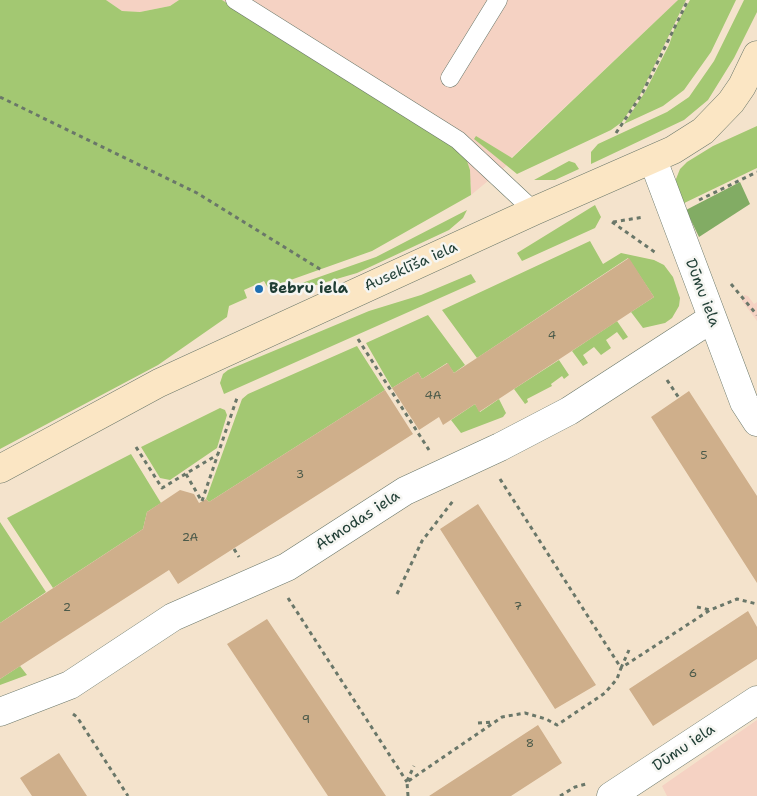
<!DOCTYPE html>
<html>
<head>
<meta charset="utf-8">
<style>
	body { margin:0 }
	canvas { display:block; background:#f4e3cc }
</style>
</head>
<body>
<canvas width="757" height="796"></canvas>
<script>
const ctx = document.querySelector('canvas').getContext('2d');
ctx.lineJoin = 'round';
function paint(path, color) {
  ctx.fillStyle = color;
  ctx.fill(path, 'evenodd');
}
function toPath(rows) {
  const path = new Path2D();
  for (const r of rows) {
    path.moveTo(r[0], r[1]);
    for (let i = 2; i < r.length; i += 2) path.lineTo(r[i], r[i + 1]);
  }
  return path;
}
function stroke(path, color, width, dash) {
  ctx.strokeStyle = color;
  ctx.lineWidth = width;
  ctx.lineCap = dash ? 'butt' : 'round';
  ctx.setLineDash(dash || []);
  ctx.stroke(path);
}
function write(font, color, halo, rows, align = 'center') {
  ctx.font = font + ' "Shantell Sans",sans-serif';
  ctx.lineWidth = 5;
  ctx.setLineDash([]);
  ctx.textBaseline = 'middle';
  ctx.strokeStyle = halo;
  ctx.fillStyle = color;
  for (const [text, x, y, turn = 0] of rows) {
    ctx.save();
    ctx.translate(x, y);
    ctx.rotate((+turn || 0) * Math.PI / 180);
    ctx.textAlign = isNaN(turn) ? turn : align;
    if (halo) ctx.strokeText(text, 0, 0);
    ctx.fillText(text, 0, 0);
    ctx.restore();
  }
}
const built = toPath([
	[106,0,179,0,170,6,140,12,122,11],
	[222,0,678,0,511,158,505,167,471,195,471,183,443,136],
	[744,295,748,296,754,304,757,302,757,321,742,301],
	[757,720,757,796,667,796,662,786]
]);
const green = toPath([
	[0,0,106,0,122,11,140,12,170,6,179,0,222,0,443,136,463,155,467,161,470,170,471,195,372,251,268,288,264,281,244,290,247,298,229,306,227,317,158,365,0,449],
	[678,0,686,0,640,95,622,122,611,130,517,174,474,139,476,136,512,158],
	[690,0,736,0,711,52,684,90,663,106,624,124,645,92,669,45,675,27],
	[744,0,757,0,757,12,734,58,708,100,684,120,591,164,591,152,598,144,667,112,689,97,714,61],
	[757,126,757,168,676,207,674,184,680,169,687,162,713,146],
	[569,161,575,163,579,169,555,180,534,180],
	[595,205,601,217,595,228,522,261,517,253],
	[467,210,463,218,449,230,357,273,316,285,282,290,376,257],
	[590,241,603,264,621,253,654,260,664,265,673,277,680,298,679,306,672,318,665,323,643,328,631,312,654,297,628,258,477,358,442,310],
	[471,274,476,282,224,394,220,383,223,374,228,370,369,311,421,295],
	[428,315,465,365,454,373,447,363,422,379,418,372,392,388,366,343],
	[617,321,628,337,623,340,617,332,606,340,611,348,601,355,594,347,583,355,588,363,583,366,572,351],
	[357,346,385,390,209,502,206,499,242,399,248,394],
	[559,360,569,375,564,379,562,376,551,384,552,386,527,399,528,402,525,404,514,389],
	[499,399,506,413,503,417,461,433,451,420,475,404,480,412],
	[220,408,225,410,227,415,217,448,170,480,160,478,141,447],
	[131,454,161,503,147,512,143,529,53,588,7,518],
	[0,522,46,592,0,623],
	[20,666,27,675,0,685,0,679]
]);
const forest = toPath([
	[740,182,750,204,699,237,686,210]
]);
const building = toPath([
	[629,258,654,297,479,412,475,404,443,425,439,417,419,430,392,388,418,372,422,379,448,363,454,373],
	[385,390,413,434,178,584,169,570,0,679,0,623,143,529,147,512,180,490,194,494,199,503,206,499,209,502],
	[689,391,757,496,757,583,651,417],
	[478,504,596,685,555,709,440,529],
	[748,611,757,627,757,659,653,726,629,689],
	[267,619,386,796,328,796,227,644],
	[538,725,562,763,511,796,429,796],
	[59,753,87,796,32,796,20,778]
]);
const path = toPath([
	[0,97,197,193,323,271],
	[616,133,642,94,688,0],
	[699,200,757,172],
	[612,222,656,253],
	[613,222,644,217],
	[731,284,757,315],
	[358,339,429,450],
	[667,380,679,398],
	[136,447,162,488,217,455],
	[186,474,201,500],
	[500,479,621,668],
	[202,501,238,395],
	[234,549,239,557],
	[397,594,422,541,453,501],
	[288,598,407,782],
	[697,607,710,610],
	[621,668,629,650],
	[73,714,77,717,128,796],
	[478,723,492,722],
	[407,781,414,766],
	[408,796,407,782,502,717,525,713,546,719,557,725,605,693,617,679,621,668,710,610,737,599,757,604],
	[560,796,575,787,586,784]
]);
const lane = toPath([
	[235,0,458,140,534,211],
	[450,78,498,0]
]);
const street = toPath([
	[653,160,744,402,757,422],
	[0,712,70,685,173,617,287,567,405,491,500,447,569,411,711,319],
	[611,796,757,700]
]);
const secondary = toPath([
	[0,469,159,383,534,211,673,150,703,131,731,102,742,86,757,55]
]);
const markers = [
	[259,289,5,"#1f6fb2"]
];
const numberNames = [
	["4",552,336],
	["4A",433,396],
	["5",704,456],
	["3",300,475],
	["2A",190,538],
	["7",518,607],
	["2",67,608],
	["6",693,674],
	["9",306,720],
	["8",530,744]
];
const streetNames = [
	["Auseklīša iela",411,267,-24],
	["Dūmu iela",702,293,69],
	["Atmodas iela",358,521,-33],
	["Dūmu iela",684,748,-34]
];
const poiNames = [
	["Bebru iela",269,289]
];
paint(built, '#f5d2c3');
paint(green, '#a3c872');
paint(forest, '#82ac64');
paint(building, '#cfaf8b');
stroke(lane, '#6a7769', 19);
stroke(street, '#6a7769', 29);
stroke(secondary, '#6a7769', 29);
stroke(path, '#6a7769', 3, [4, 4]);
stroke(lane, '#fff', 18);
stroke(street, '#fff', 28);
stroke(secondary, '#fbe6c4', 28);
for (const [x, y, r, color] of markers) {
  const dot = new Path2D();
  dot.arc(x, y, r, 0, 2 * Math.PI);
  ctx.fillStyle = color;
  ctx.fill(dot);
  stroke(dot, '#f6f6f2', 2);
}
write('12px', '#4b5a4a', null, numberNames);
write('15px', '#1f3d34', '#f6f6f2', streetNames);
write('bold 15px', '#1f3d34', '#f6f6f2', poiNames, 'left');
</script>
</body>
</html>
